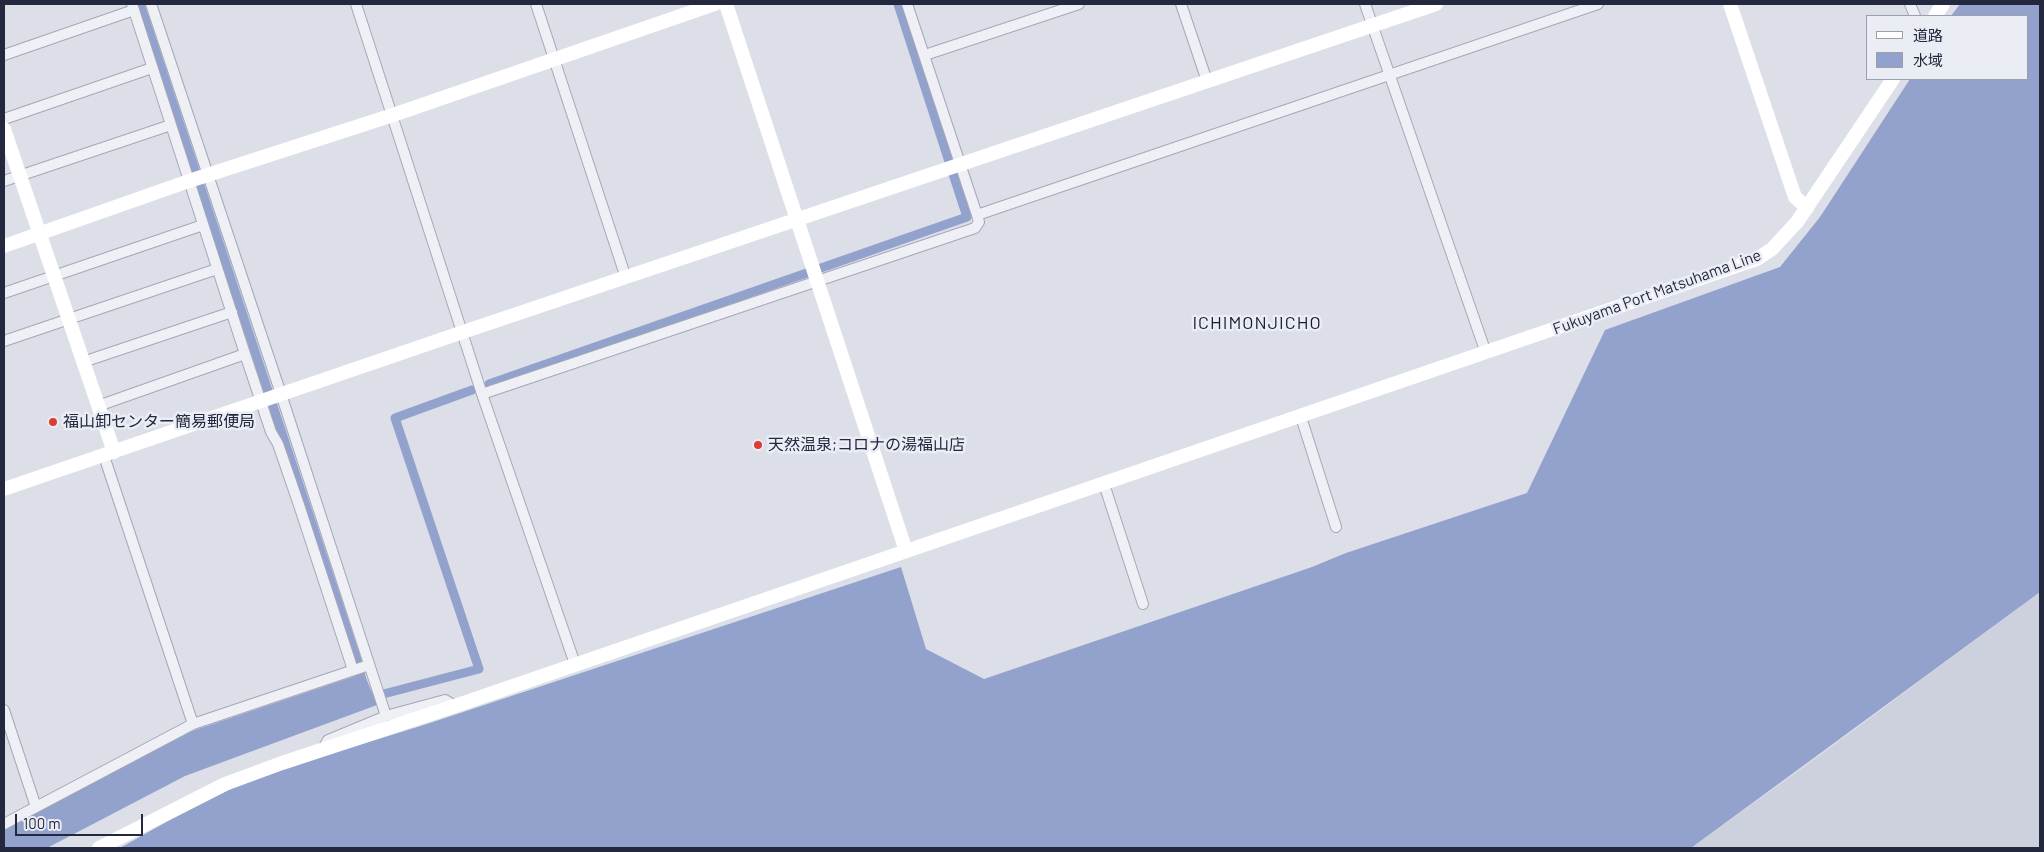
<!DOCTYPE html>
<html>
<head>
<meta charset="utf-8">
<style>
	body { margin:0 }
	#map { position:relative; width:2044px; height:852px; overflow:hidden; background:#dcdee8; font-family:Barlow,"Noto Sans JP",sans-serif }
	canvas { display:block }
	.frame { position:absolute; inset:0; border:5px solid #24283f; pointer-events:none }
	.legend { position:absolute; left:1866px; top:15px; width:162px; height:65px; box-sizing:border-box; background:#ebedf5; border:1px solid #9b9eac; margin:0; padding:6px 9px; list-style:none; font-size:15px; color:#24283f }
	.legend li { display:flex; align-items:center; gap:10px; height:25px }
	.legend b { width:25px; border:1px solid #9b9eac }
	.scale { position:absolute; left:15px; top:814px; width:128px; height:22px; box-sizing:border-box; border:2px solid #24283f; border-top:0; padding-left:6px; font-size:15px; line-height:18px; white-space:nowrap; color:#24283f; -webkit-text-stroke:4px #ebedf5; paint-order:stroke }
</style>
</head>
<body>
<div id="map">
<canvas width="2044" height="852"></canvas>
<div class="frame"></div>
<ul class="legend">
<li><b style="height:6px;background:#fff"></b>道路</li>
<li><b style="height:14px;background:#93a2cc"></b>水域</li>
</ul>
<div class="scale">100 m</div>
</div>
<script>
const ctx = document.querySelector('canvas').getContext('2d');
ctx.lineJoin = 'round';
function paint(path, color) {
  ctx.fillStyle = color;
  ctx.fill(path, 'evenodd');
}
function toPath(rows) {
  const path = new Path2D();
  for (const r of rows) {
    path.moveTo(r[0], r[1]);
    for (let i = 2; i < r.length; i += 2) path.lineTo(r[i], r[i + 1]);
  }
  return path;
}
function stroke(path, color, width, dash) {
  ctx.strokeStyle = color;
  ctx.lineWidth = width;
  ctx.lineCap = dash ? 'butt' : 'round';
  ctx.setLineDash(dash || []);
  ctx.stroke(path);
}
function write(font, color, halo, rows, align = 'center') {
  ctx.font = font + ' Barlow,"Noto Sans JP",sans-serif';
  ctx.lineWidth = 5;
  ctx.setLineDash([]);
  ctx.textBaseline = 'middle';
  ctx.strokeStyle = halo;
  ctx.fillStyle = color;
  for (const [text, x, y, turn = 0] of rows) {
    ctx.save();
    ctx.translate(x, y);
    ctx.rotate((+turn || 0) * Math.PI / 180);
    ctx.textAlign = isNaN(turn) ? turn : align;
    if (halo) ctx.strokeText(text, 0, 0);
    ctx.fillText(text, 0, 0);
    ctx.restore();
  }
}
const built = toPath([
	[2040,592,2040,848,1691,848,1815,759]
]);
const water = toPath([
	[1960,4,2040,4,2040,592,1691,848,120,848,168,821,250,779,427,724,901,567,926,649,984,679,1312,567,1346,553,1527,493,1605,330,1780,267,1820,217,1910,79,2028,79,2028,16,1951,16],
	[364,673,377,705,185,776,47,848,4,848,4,829,192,731]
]);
const canal = toPath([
	[140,4,358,663,363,685],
	[489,384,967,217,898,4],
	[372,697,479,669,395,418,472,390]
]);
const street = toPath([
	[132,4,245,354,271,432,278,444,299,505,353,670],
	[151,4,281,394,386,716,445,700,455,706],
	[356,4,482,394,575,664],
	[536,4,626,278],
	[907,4,977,215,1598,4],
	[1181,4,1207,81],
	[1365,4,1486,353],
	[1910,4,1915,16],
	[4,55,134,10],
	[925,55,1079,4],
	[4,119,152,68],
	[4,181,171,125],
	[4,293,203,225],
	[4,341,217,269],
	[83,362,232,312],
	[482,394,975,228,979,222,977,215],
	[98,406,245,354],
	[1301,417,1336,527],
	[104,456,193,724],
	[1104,484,1143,604],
	[4,710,36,807],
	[323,749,328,740,386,716],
	[4,824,193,724,369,665]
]);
const secondary = toPath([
	[726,4,906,551],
	[1730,4,1795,197,1807,208],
	[1935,16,1943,4],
	[4,129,114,452],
	[4,246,189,181,393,115,715,4],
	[4,489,463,332,1436,4],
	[99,848,225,784,282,763,455,706,1757,259,1772,249,1797,222,1893,79]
]);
const markers = [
	[53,422,5,"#db3d33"],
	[758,445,5,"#db3d33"]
];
const streetNames = [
	["Fukuyama Port Matsuhama Line",1657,292,-20]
];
const poiNames = [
	["福山卸センター簡易郵便局",63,422],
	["天然温泉;コロナの湯福山店",768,445]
];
const neighbourhoodNames = [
	["ICHIMONJICHO",1257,323]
];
paint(built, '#cdd0dd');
paint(water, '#93a2cc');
stroke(canal, '#93a2cc', 9);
stroke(street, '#a5a7b5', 12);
stroke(street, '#eff0f6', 10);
stroke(secondary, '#fff', 14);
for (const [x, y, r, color] of markers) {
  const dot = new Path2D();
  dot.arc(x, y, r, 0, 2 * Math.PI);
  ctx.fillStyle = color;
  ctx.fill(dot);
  stroke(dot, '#ebedf5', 2);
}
write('16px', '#24283f', '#ebedf5', streetNames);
write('16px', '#24283f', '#ebedf5', poiNames, 'left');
ctx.letterSpacing = '1px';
write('18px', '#171a30', '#ebedf5', neighbourhoodNames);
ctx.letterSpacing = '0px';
</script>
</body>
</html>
